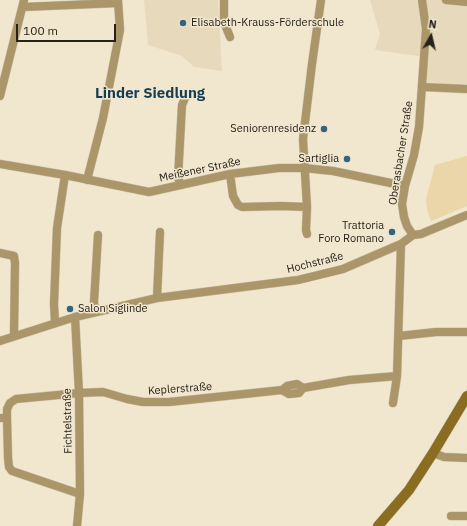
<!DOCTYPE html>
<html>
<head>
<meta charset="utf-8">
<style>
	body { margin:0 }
	#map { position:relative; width:467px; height:526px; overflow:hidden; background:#f1e6ce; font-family:"IBM Plex Sans",sans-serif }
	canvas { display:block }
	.north { position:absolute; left:411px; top:16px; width:40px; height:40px; -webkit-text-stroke:3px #f1e6ce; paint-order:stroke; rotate:8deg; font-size:11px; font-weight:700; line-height:16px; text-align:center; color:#262219 }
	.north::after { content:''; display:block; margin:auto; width:14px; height:18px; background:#262219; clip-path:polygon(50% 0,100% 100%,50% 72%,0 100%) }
	.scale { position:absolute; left:16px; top:24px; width:100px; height:18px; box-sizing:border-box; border:2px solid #262219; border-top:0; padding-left:5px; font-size:12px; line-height:14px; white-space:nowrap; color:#262219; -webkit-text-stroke:3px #f1e6ce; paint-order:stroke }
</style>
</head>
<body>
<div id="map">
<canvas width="467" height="526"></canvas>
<div class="north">N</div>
<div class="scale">100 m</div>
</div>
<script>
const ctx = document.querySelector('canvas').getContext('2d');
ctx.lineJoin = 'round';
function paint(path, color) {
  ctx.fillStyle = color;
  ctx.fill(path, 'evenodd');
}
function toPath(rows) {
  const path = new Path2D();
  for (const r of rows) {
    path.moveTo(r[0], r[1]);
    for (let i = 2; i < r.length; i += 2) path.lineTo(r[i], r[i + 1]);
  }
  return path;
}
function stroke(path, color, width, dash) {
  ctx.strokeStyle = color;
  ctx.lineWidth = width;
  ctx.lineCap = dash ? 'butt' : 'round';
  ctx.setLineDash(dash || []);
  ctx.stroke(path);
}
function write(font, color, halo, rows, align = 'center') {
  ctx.font = font + ' "IBM Plex Sans",sans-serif';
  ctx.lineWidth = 3;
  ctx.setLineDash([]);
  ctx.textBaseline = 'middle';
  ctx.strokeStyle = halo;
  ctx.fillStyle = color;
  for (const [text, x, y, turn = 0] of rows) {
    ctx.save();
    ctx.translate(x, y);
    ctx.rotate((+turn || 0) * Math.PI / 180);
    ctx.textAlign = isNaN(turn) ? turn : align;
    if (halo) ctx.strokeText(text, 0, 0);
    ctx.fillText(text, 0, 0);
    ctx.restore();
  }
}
const built = toPath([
	[144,0,218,0,222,71,194,67,182,56,148,45],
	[370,0,445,0,467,2,467,85,424,82,425,57,375,50,380,34]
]);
const green = toPath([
	[467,156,467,206,431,221,427,210,426,199,435,165]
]);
const street = toPath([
	[224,0,224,22,230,37],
	[446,0,467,2],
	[23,7,118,3],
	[423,87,467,89],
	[0,96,24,0],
	[0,164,65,175,149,192,230,174,279,168,304,168,333,171,405,186],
	[230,174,233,196,238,205,242,207,281,206,307,207],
	[87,180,103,118,120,30,118,0],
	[181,185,178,178,182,105,185,98],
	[307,234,306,230,307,207,303,139,312,64,321,0],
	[413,235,407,226,404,217,402,204,405,186,414,155,419,127,426,29,422,0],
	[0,253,14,256,15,263,14,335],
	[157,298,160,232],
	[95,311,94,302,98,235],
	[75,317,79,393,80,494,77,526],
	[55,323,54,304,57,228,65,175],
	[399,336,436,332,467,332],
	[0,341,75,317,157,298,298,280,343,269,401,244,413,235,421,234,467,215],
	[282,390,287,386,297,384,303,388],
	[393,403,397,376,401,244],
	[0,418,7,418,7,409,10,403,16,399,79,393,103,392,127,399,143,402,169,402,282,390,289,394,299,393,303,388,349,380,397,376],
	[7,418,8,458,9,467,12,471,80,494],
	[433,453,444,457,467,458],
	[451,516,467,516]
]);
const secondary = toPath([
	[378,526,409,490,433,453,467,396]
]);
const markers = [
	[183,23,4,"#316481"],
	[324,129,4,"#316481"],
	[347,159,4,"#316481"],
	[392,232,4,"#316481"],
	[70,309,4,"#316481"]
];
const poiNames = [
	["Elisabeth-Krauss-Förderschule",191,23,"left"],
	["Seniorenresidenz",316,129],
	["Sartiglia",339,159],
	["Trattoria",384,226],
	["Foro Romano",384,239],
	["Salon Siglinde",78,309,"left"]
];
const streetNames = [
	["Oberasbacher Straße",401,153,-81],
	["Meißener Straße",200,170,-12],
	["Hochstraße",315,263,-14],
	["Keplerstraße",180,389,-4],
	["Fichtelstraße",68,421,-91]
];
const districtNames = [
	["Linder Siedlung",150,94]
];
paint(built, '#e7dabc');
paint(green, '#ead6a8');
stroke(street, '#ccc3ad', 9);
stroke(secondary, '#ccc3ad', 11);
stroke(street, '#aa9669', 8);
stroke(secondary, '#8b6d21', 10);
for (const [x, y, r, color] of markers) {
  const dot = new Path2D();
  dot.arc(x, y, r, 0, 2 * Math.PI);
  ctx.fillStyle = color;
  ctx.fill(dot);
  stroke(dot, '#f1e6ce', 1.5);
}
write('11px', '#262219', '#f1e6ce', poiNames, 'right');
write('11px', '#262219', '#f1e6ce', streetNames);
write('bold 15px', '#153e55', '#f1e6ce', districtNames);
</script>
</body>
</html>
